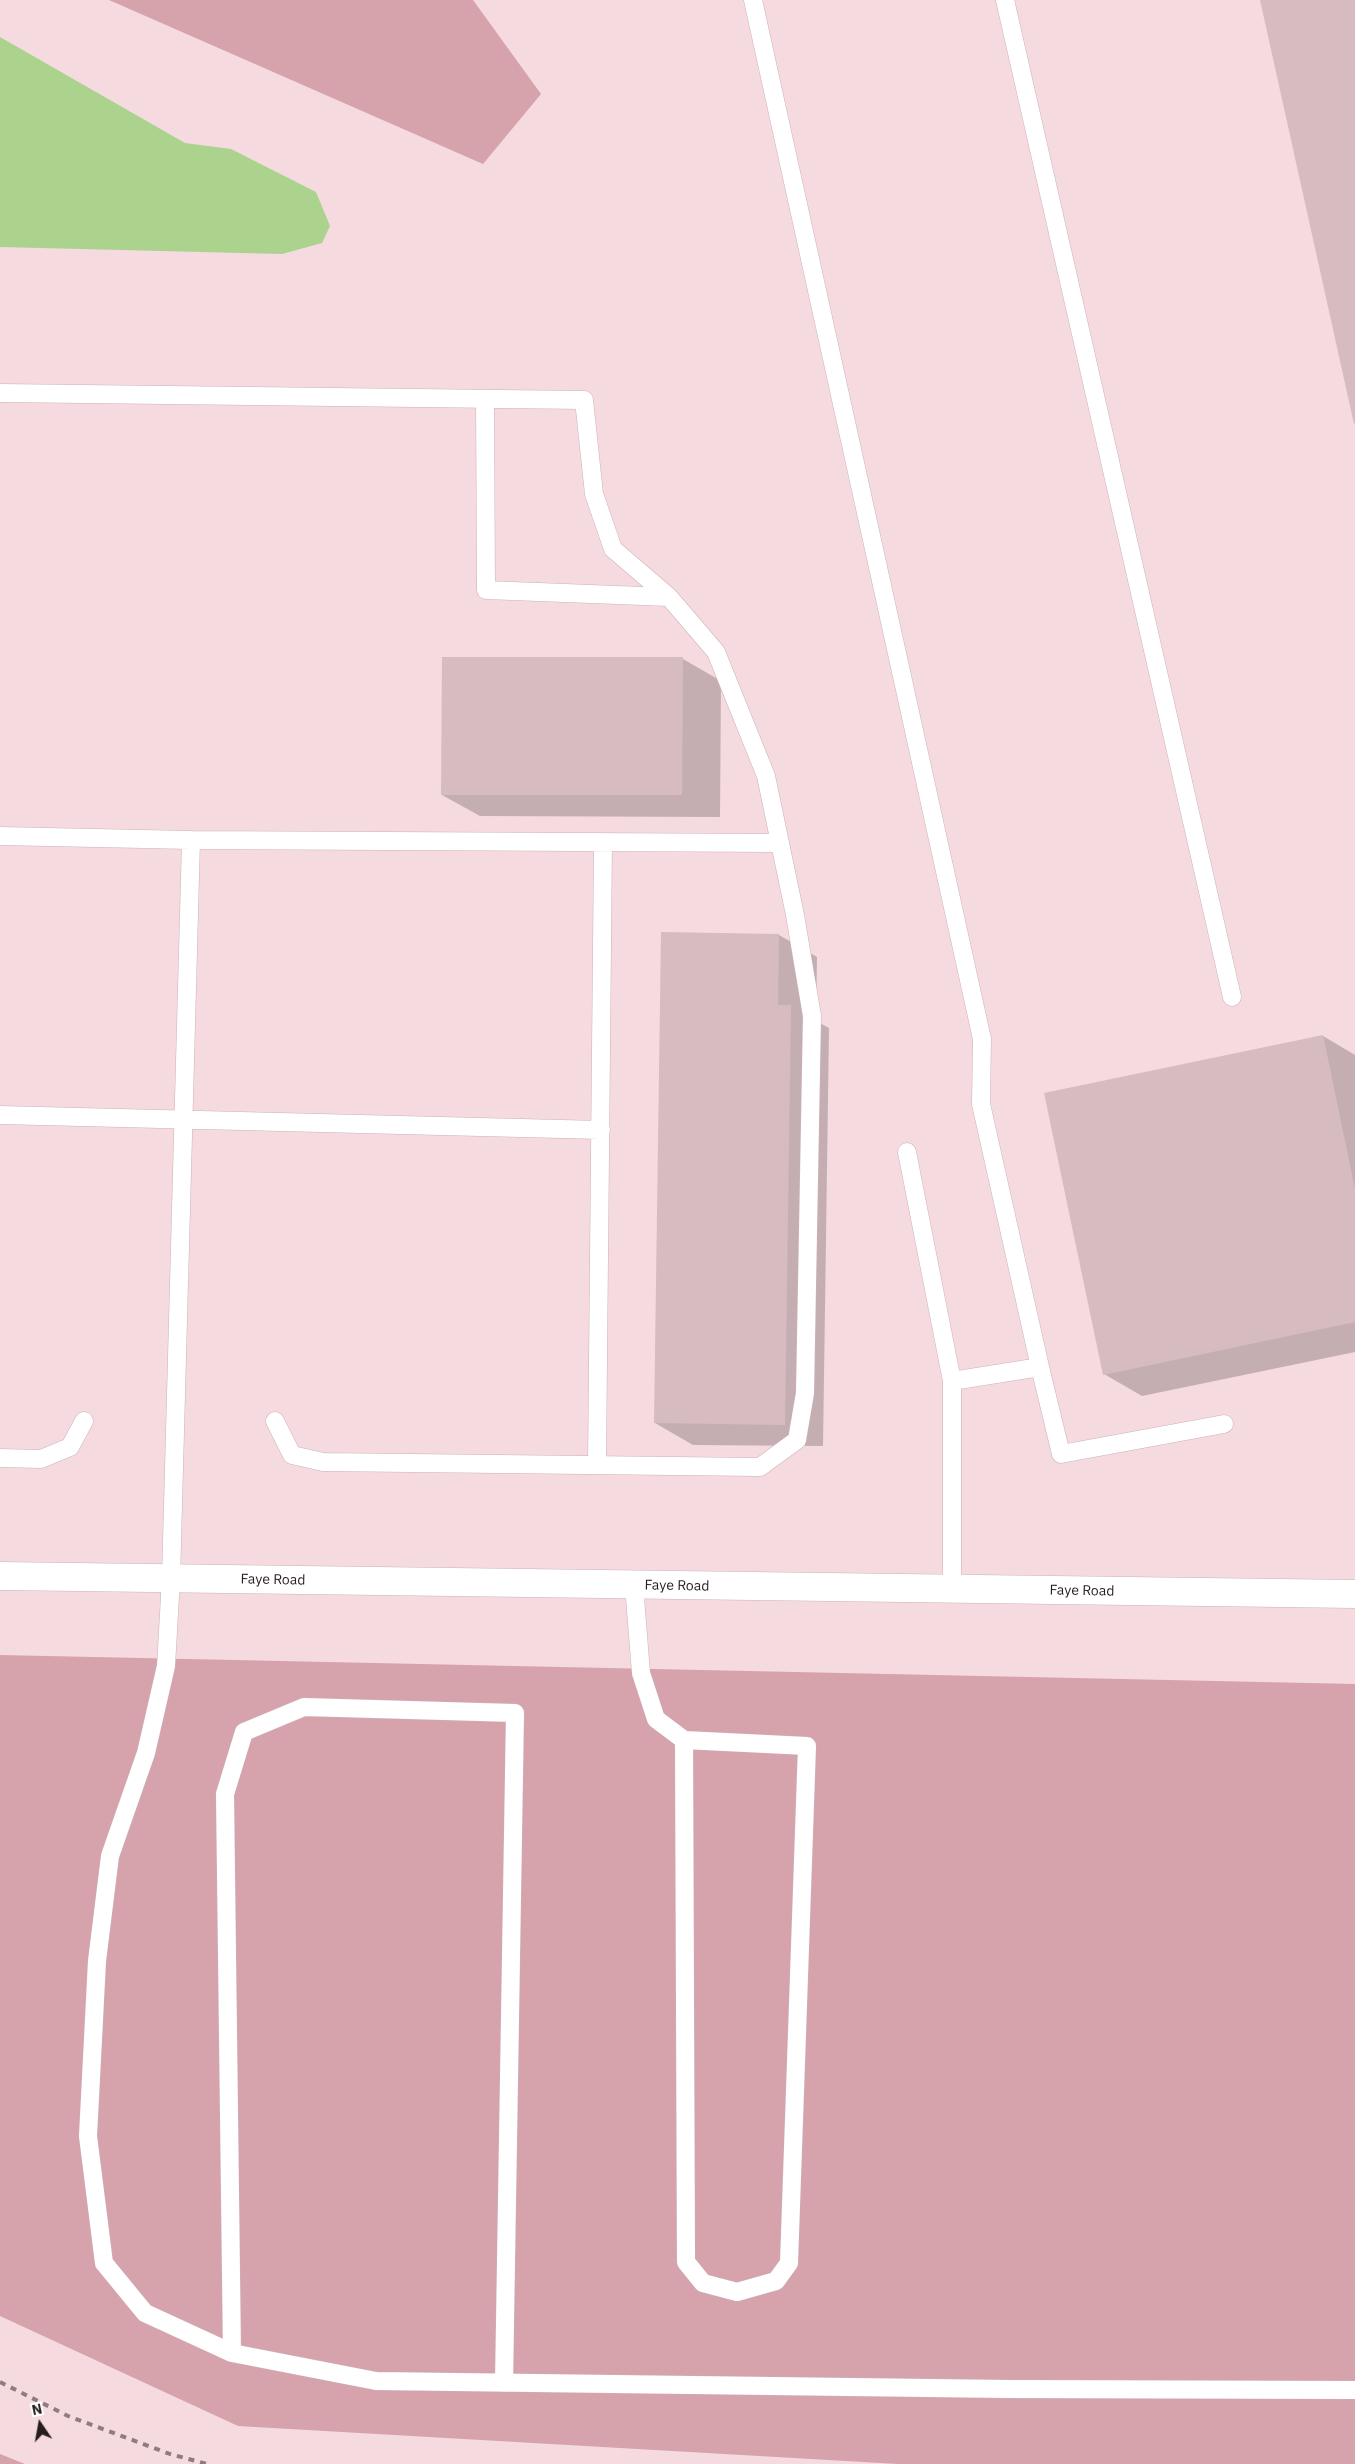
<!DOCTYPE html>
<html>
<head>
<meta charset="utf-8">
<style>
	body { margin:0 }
	#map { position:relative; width:1355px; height:2464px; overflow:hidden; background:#f5dadf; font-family:"IBM Plex Sans",sans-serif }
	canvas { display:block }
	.north { position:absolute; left:15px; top:2399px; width:50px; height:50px; -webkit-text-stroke:4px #fff; paint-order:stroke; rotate:348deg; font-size:14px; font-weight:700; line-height:20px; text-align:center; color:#271d1f }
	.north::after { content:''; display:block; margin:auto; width:18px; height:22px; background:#271d1f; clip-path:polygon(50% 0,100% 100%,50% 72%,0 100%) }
</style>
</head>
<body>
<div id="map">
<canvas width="1355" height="2464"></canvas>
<div class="north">N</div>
</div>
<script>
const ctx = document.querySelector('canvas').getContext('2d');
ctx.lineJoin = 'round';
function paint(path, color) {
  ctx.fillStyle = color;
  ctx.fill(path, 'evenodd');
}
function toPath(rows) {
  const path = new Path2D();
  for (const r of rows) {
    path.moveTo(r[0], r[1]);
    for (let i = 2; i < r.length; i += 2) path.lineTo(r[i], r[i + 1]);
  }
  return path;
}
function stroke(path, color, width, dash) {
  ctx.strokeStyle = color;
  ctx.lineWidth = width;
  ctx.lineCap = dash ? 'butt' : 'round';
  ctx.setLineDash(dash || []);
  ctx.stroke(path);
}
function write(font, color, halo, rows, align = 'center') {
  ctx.font = font + ' "IBM Plex Sans",sans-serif';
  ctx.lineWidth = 4.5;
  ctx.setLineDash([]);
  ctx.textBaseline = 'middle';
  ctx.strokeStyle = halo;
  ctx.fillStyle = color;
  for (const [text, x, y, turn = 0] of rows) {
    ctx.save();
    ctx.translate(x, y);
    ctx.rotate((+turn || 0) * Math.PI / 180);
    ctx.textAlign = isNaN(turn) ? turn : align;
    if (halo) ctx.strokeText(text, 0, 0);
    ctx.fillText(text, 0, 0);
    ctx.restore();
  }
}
const green = toPath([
	[109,0,473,0,541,94,483,164],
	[0,1655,1355,1684,1355,2464,898,2464,238,2426,0,2316],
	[0,2454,25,2464,0,2464]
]);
const water = toPath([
	[0,37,185,143,231,149,316,192,330,226,322,243,282,254,0,247]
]);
const shadow = toPath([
	[683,659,721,681,720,817,480,816,442,795],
	[662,933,779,935,817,957,816,1021,829,1028,823,1446,693,1445,655,1423],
	[1323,1036,1355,1055,1355,1352,1142,1396,1104,1374]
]);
const building = toPath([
	[1260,0,1355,0,1355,423,1354,424],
	[442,657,683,657,682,795,441,795],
	[661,932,779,934,778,1005,791,1005,785,1425,654,1423],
	[1323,1035,1355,1189,1355,1322,1103,1375,1044,1093]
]);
const lane = toPath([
	[753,0,982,1039,981,1104,1040,1367],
	[1005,0,1232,997],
	[0,393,584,400,594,494,613,549,669,597,716,652,766,776,795,915,812,1016,805,1393,797,1440,760,1467,323,1462,292,1455,275,1421],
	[485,399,486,590,669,597],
	[0,836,191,840,171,1579,166,1666,146,1753,110,1856,97,1961,88,2136,104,2263,145,2313,232,2353,376,2381,1008,2389,1355,2390],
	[191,840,780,843],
	[0,1115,601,1130],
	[907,1152,952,1381,952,1590],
	[952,1381,1040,1367,1061,1454,1224,1424],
	[0,1458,41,1459,70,1447,84,1421],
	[597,1465,603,843],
	[634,1585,641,1673,656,1719,684,1740,807,1746,789,2263,776,2281,737,2292,703,2283,686,2262,684,1740],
	[232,2353,225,1794,244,1732,304,1707,515,1713,504,2383]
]);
const secondary = toPath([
	[0,1576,1355,1594]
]);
const rail = toPath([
	[0,2382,68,2416,170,2454,207,2464]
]);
const streetNames = [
	["Faye Road",273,1580,1],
	["Faye Road",677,1586,1],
	["Faye Road",1082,1591,1]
];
paint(green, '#d6a2ac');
paint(water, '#abd38e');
paint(shadow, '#0003');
paint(building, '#d6bbc0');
stroke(lane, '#ccb2b7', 19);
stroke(secondary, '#ccb2b7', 29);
stroke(lane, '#fff', 18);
stroke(secondary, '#fff', 28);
stroke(rail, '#8f7c80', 4, [6, 6]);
write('14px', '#271d1f', '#fff', streetNames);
</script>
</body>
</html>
